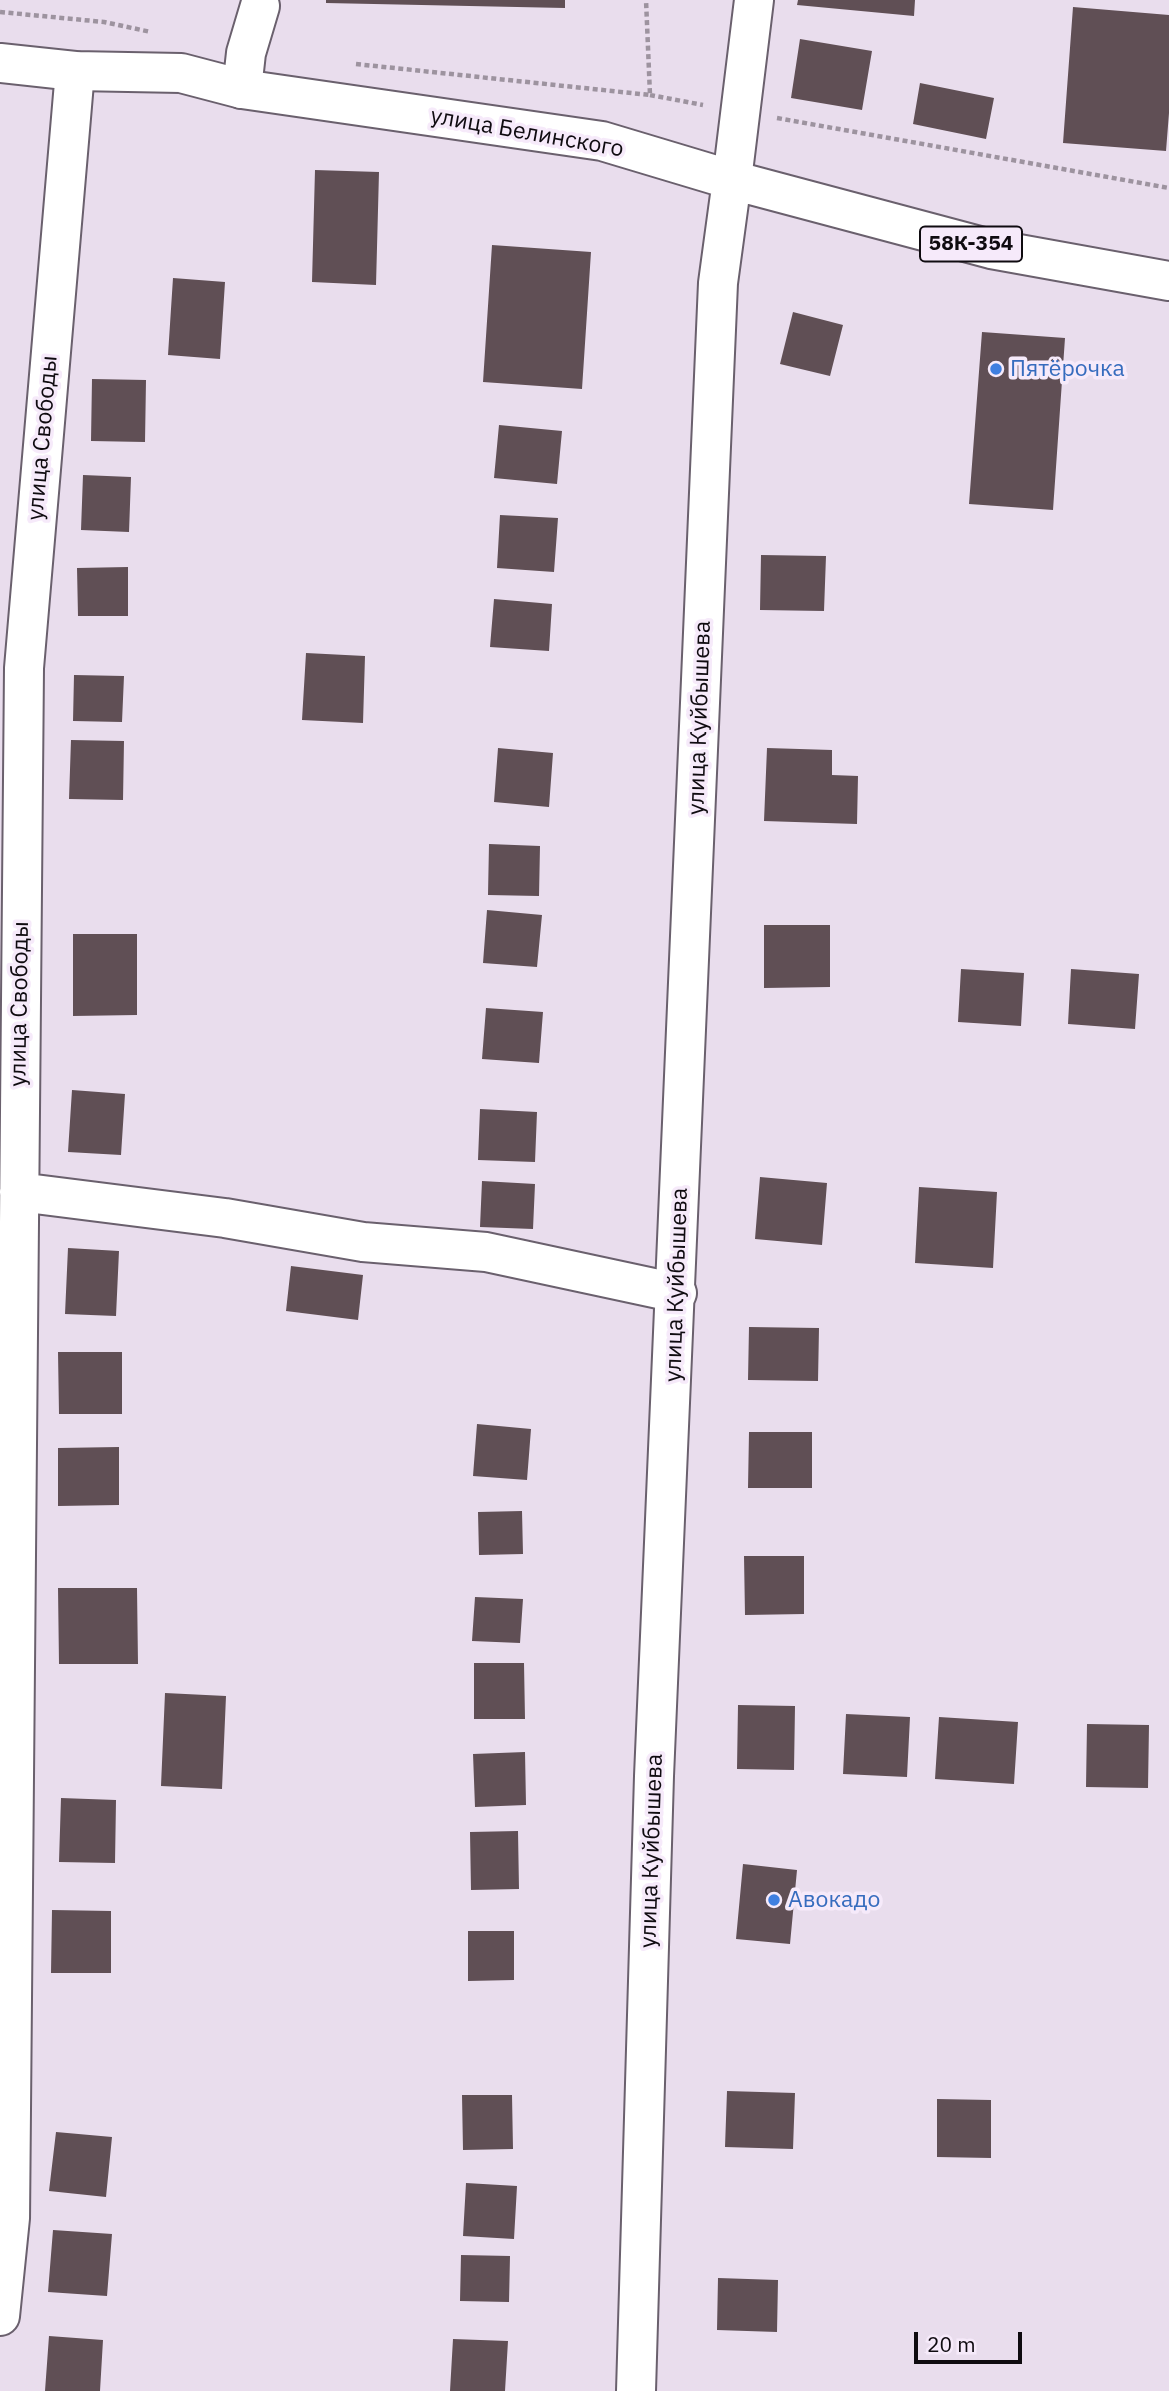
<!DOCTYPE html>
<html>
<head>
<meta charset="utf-8">
<style>
	body { margin:0 }
	#map { position:relative; width:1169px; height:2391px; overflow:hidden; background:#e9dded; font-family:"IBM Plex Sans",sans-serif }
	canvas { display:block }
	.scale { position:absolute; left:914px; top:2332px; width:108px; height:32px; box-sizing:border-box; border:4px solid #0f0b10; border-top:0; padding-left:9px; font-size:21px; line-height:24px; white-space:nowrap; color:#0f0b10; -webkit-text-stroke:5px #f6eafa; paint-order:stroke }
</style>
</head>
<body>
<div id="map">
<canvas width="1169" height="2391"></canvas>
<div class="scale">20 m</div>
</div>
<script>
const ctx = document.querySelector('canvas').getContext('2d');
ctx.lineJoin = 'round';
function paint(path, color) {
  ctx.fillStyle = color;
  ctx.fill(path, 'evenodd');
}
function toPath(rows) {
  const path = new Path2D();
  for (const r of rows) {
    path.moveTo(r[0], r[1]);
    for (let i = 2; i < r.length; i += 2) path.lineTo(r[i], r[i + 1]);
  }
  return path;
}
function stroke(path, color, width, dash) {
  ctx.strokeStyle = color;
  ctx.lineWidth = width;
  ctx.lineCap = dash ? 'butt' : 'round';
  ctx.setLineDash(dash || []);
  ctx.stroke(path);
}
function write(font, color, halo, rows, align = 'center') {
  ctx.font = font + ' "IBM Plex Sans",sans-serif';
  ctx.lineWidth = 7;
  ctx.setLineDash([]);
  ctx.textBaseline = 'middle';
  ctx.strokeStyle = halo;
  ctx.fillStyle = color;
  for (const [text, x, y, turn = 0] of rows) {
    ctx.save();
    ctx.translate(x, y);
    ctx.rotate((+turn || 0) * Math.PI / 180);
    ctx.textAlign = isNaN(turn) ? turn : align;
    if (halo) ctx.strokeText(text, 0, 0);
    ctx.fillText(text, 0, 0);
    ctx.restore();
  }
}
const building = toPath([
	[326,0,565,0,565,8,326,3],
	[798,0,915,0,914,16,797,5],
	[1073,7,1169,15,1169,113,1166,151,1063,143],
	[800,39,872,51,862,110,791,98],
	[920,83,994,98,986,139,913,124],
	[315,170,379,172,376,285,312,282],
	[492,245,591,252,582,389,483,382],
	[173,278,225,282,220,359,168,355],
	[793,312,843,325,830,376,780,364],
	[982,332,1065,338,1053,510,969,504],
	[92,379,146,380,145,442,91,441],
	[499,425,562,431,557,484,494,478],
	[83,475,131,477,129,532,81,530],
	[500,515,558,518,554,572,497,568],
	[761,555,826,556,824,611,760,610],
	[128,567,128,616,78,616,77,568],
	[494,599,552,604,549,651,490,647],
	[306,653,365,656,363,723,302,720],
	[74,675,124,676,122,722,73,721],
	[71,740,124,741,123,800,69,799],
	[498,748,553,753,549,807,494,802],
	[767,748,832,750,832,775,858,776,857,824,764,821],
	[489,844,540,846,539,896,488,895],
	[487,910,542,915,537,967,483,963],
	[764,925,830,925,830,987,764,988],
	[73,934,137,934,137,1015,73,1016],
	[961,969,1024,973,1021,1026,958,1022],
	[1071,969,1139,974,1135,1029,1068,1024],
	[486,1008,543,1012,539,1063,482,1059],
	[72,1090,125,1094,121,1155,68,1152],
	[480,1109,537,1112,535,1162,478,1160],
	[760,1177,827,1183,822,1245,755,1239],
	[482,1181,535,1184,533,1229,480,1227],
	[919,1187,997,1192,993,1268,915,1263],
	[68,1248,119,1251,116,1316,65,1314],
	[291,1266,363,1275,358,1320,286,1311],
	[749,1327,819,1328,818,1381,748,1380],
	[58,1352,122,1352,122,1414,59,1414],
	[477,1424,531,1429,527,1480,473,1476],
	[749,1432,812,1432,812,1488,748,1488],
	[119,1447,119,1505,58,1506,58,1448],
	[522,1511,523,1554,479,1555,478,1512],
	[744,1556,804,1556,804,1614,745,1615],
	[58,1588,137,1588,138,1664,59,1664],
	[475,1597,523,1599,520,1643,472,1641],
	[474,1663,524,1663,525,1719,474,1719],
	[165,1693,226,1696,222,1789,161,1786],
	[738,1705,795,1706,794,1770,737,1769],
	[846,1714,910,1717,907,1777,843,1774],
	[939,1717,1018,1722,1014,1784,935,1779],
	[1087,1724,1149,1725,1148,1788,1086,1787],
	[525,1752,526,1805,475,1807,473,1754],
	[61,1798,116,1800,115,1863,59,1862],
	[518,1831,519,1889,471,1890,470,1832],
	[743,1864,797,1870,790,1944,736,1939],
	[52,1910,111,1911,111,1973,51,1973],
	[468,1931,514,1931,514,1980,468,1981],
	[727,2091,795,2093,793,2149,725,2147],
	[462,2095,512,2095,513,2149,463,2150],
	[937,2099,991,2100,991,2158,937,2157],
	[56,2132,112,2137,106,2197,49,2191],
	[466,2183,517,2186,514,2239,463,2236],
	[53,2230,112,2234,107,2296,48,2292],
	[461,2255,510,2256,509,2302,460,2301],
	[718,2278,778,2280,777,2332,717,2330],
	[49,2336,103,2340,100,2391,45,2391],
	[453,2339,508,2341,505,2391,450,2391]
]);
const path = toPath([
	[0,12,104,22,151,32],
	[356,64,650,95,646,0],
	[650,95,703,105],
	[777,118,1169,188]
]);
const minor = toPath([
	[242,89,246,53,260,6],
	[732,180,754,0],
	[19,1192,225,1218,363,1242,486,1252,677,1293],
	[0,2316,10,2218,24,668,75,71]
]);
const major = toPath([
	[0,63,75,71,181,73,242,89,602,141,732,180,991,249,1169,281],
	[636,2391,654,1776,718,283,732,180]
]);
const markers = [
	[996,369,7,"#3f7fe0"],
	[774,1900,7,"#3f7fe0"]
];
const shields = [
	[971,244,102]
];
const shieldNames = [
	["58К-354",971,244]
];
const streetNames = [
	["улица Белинского",527,133,10],
	["улица Свободы",43,438,-85],
	["улица Куйбышева",700,718,-88],
	["улица Свободы",20,1004,-89],
	["улица Куйбышева",677,1285,-88],
	["улица Куйбышева",652,1851,-88]
];
const shopNames = [
	["Пятёрочка",1010,369],
	["Авокадо",788,1900]
];
paint(building, '#604f55');
stroke(minor, '#6a606d', 42);
stroke(major, '#6a606d', 42);
stroke(path, '#9d939f', 4.5, [5, 3.5]);
stroke(minor, '#fff', 38);
stroke(major, '#fff', 38);
for (const [x, y, r, color] of markers) {
  const dot = new Path2D();
  dot.arc(x, y, r, 0, 2 * Math.PI);
  ctx.fillStyle = color;
  ctx.fill(dot);
  stroke(dot, '#f6eafa', 2.5);
}
for (const [x, y, w] of shields) {
  const box = new Path2D();
  box.roundRect(x - w / 2, y - 17.5, w, 35, 5);
  ctx.fillStyle = '#f6eafa';
  ctx.fill(box);
  stroke(box, '#0f0b10', 2);
}
write('bold 21px', '#0f0b10', null, shieldNames);
write('23px', '#0f0b10', '#f6eafa', streetNames);
write('23px', '#366cbe', '#f6eafa', shopNames, 'left');
</script>
</body>
</html>
